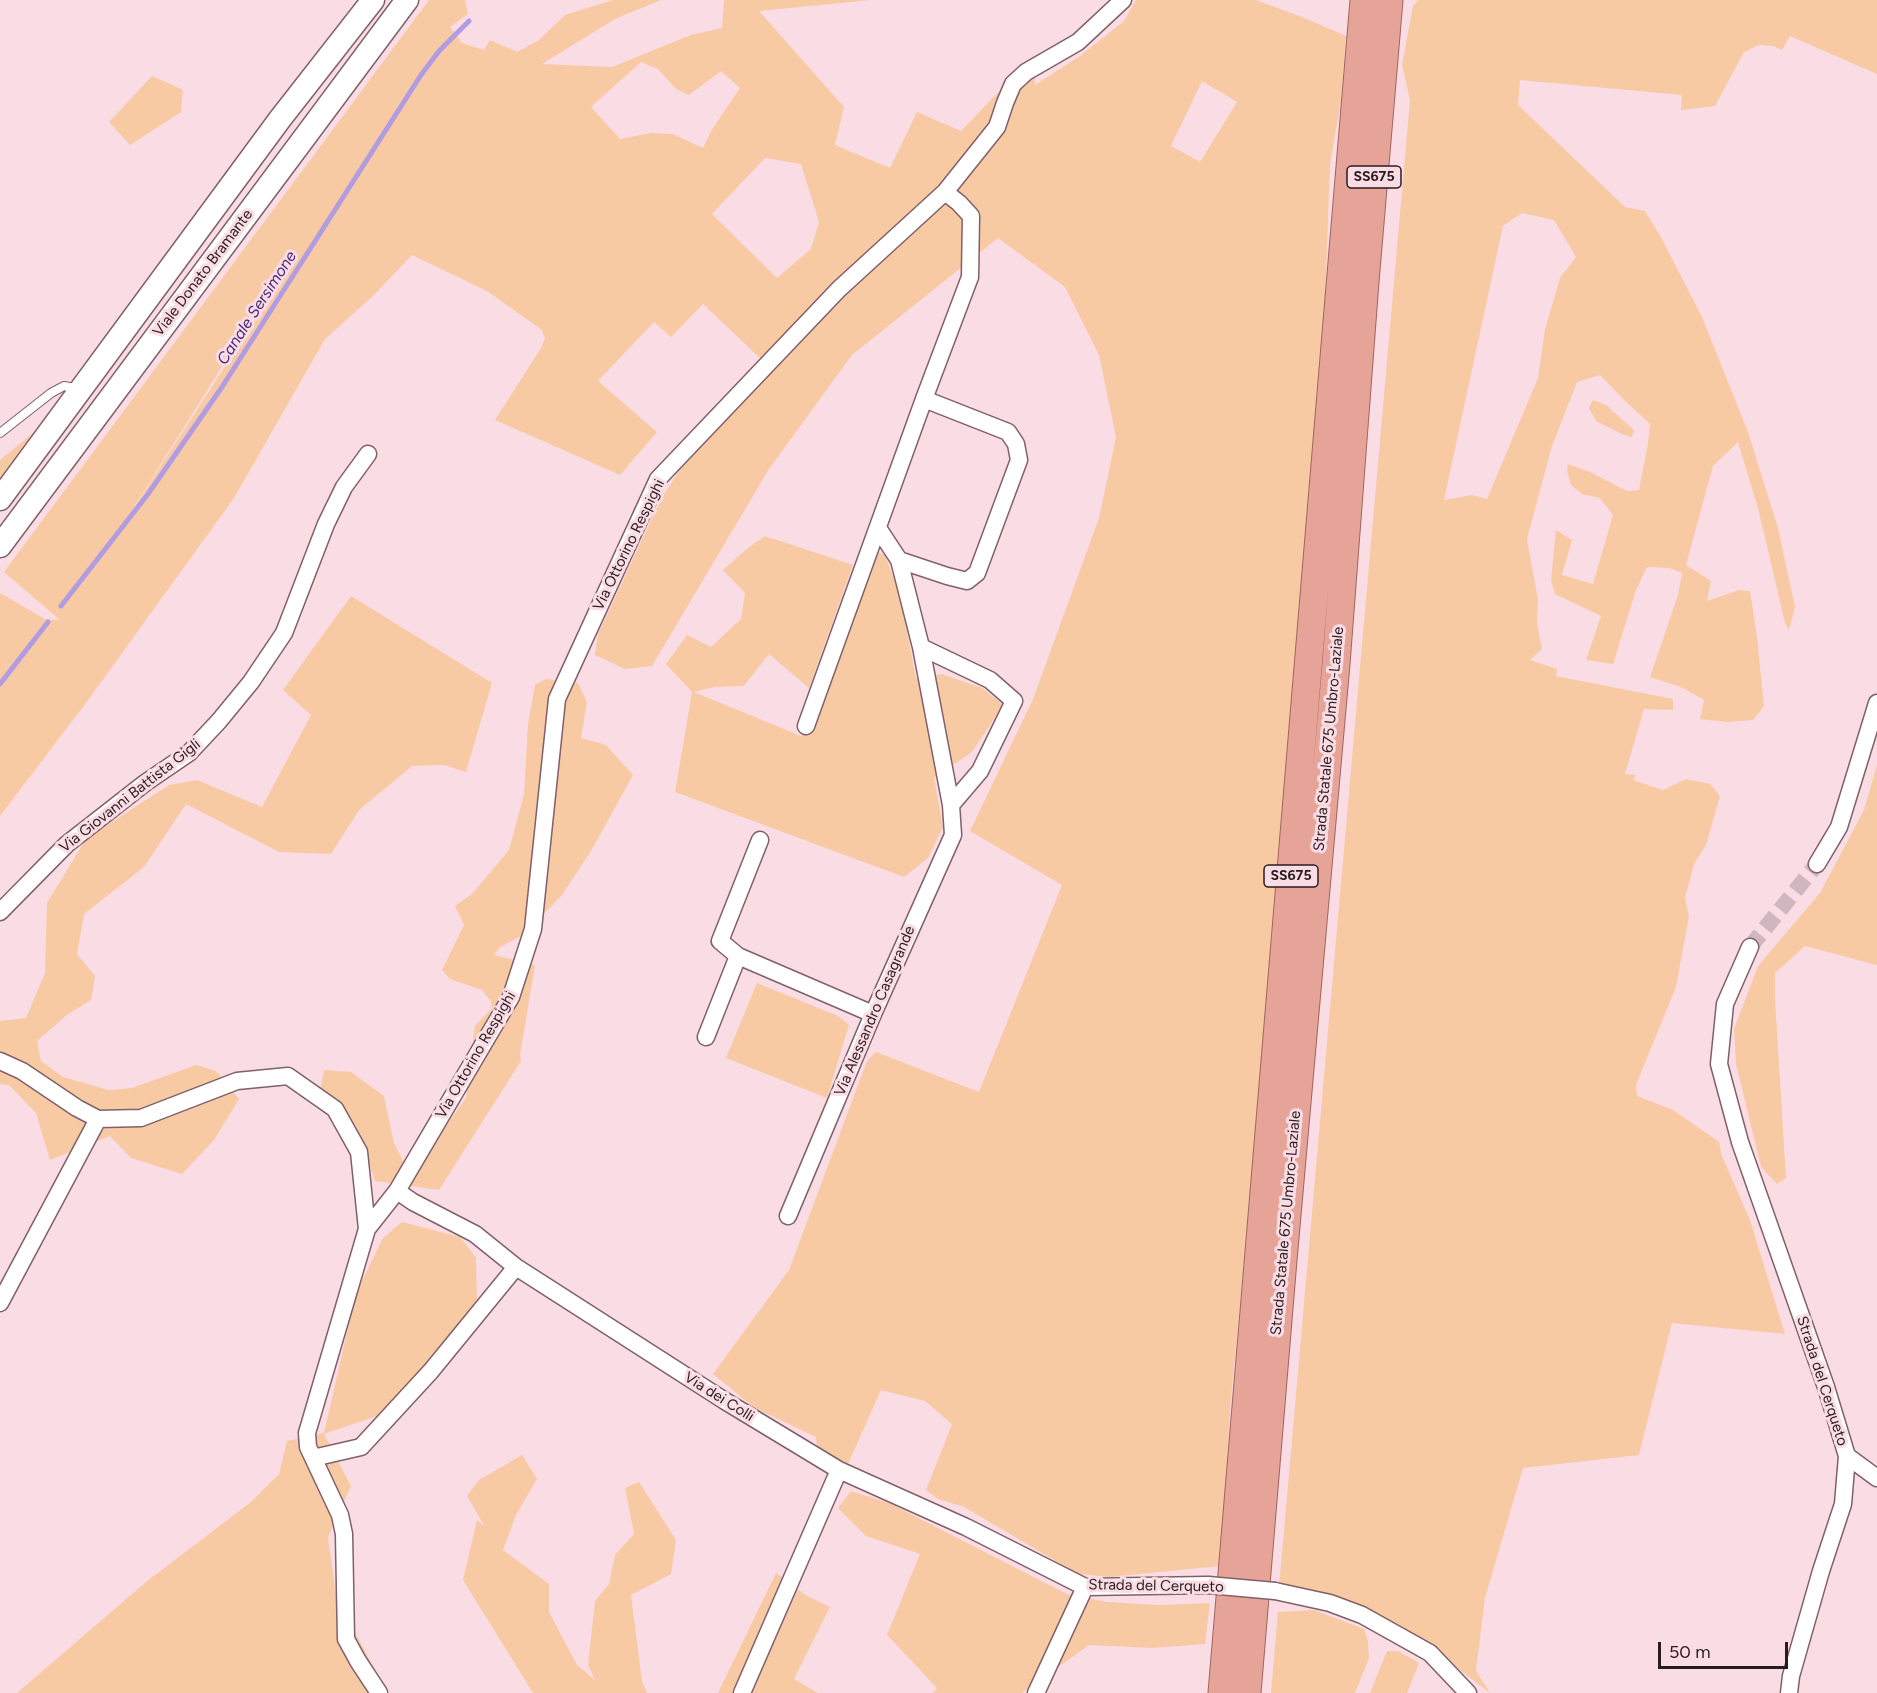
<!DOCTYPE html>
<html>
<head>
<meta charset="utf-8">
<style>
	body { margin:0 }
	#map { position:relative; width:1877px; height:1693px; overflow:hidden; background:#fadce5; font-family:Figtree,sans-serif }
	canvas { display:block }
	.scale { position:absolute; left:1658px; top:1642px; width:130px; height:27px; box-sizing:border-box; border:3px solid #291c20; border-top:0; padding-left:8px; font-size:18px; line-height:21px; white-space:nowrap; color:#291c20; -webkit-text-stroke:4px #fadce5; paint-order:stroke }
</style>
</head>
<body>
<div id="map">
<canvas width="1877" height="1693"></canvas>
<div class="scale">50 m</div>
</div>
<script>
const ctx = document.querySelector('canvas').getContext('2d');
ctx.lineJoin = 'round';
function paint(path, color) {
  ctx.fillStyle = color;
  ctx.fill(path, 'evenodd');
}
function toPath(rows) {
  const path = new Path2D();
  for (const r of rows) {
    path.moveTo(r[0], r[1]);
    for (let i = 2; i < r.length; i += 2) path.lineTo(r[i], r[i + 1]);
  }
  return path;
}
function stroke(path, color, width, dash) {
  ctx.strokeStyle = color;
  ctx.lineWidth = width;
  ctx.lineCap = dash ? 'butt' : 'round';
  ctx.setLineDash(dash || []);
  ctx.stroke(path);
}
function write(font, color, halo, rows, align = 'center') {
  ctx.font = font + ' Figtree,sans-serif';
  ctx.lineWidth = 6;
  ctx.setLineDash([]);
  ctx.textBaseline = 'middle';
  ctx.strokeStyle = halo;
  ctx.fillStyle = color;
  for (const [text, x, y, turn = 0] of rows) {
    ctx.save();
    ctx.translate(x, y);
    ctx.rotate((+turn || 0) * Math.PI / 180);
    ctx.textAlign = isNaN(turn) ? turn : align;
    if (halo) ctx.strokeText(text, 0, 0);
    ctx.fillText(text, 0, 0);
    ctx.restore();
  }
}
const green = toPath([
	[429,0,465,0,468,14,450,27,462,43,484,50,490,40,517,52,539,40,565,15,613,0,661,0,615,19,542,64,612,67,691,35,722,28,724,0,872,0,759,11,844,107,835,145,890,168,917,112,961,131,1033,56,1035,85,1080,56,1124,21,1136,0,1256,0,1302,17,1346,36,1341,100,1330,165,1320,441,1271,940,1261,1078,1230,1410,1221,1566,1109,1577,1078,1574,964,1507,938,1499,926,1490,952,1424,925,1401,881,1390,848,1464,817,1447,816,1437,755,1408,713,1374,789,1270,867,1061,876,1052,979,1092,1062,885,970,831,1033,699,1099,518,1116,437,1099,355,1065,287,998,238,852,355,769,469,652,666,625,669,595,655,598,634,660,501,680,469,765,377,761,359,703,304,671,337,654,322,598,381,657,432,620,475,495,420,541,348,545,338,542,330,487,291,412,255,373,296,325,339,234,498,86,703,0,816,0,593,45,619,60,620,4,572],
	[641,62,658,69,676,89,689,95,721,71,740,88,711,131,703,148,673,134,651,133,620,139,591,107],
	[1202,81,1237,102,1200,162,1171,146],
	[765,158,801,164,819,222,811,249,777,278,712,214],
	[285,273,117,534,225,362],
	[1418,0,1877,0,1877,74,1790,36,1782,50,1773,46,1759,45,1744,52,1715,106,1681,110,1682,95,1520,80,1518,105,1625,207,1645,211,1662,239,1702,317,1748,432,1778,528,1795,607,1789,630,1785,623,1758,508,1738,442,1713,466,1686,565,1711,581,1707,601,1739,590,1750,591,1757,637,1764,706,1753,720,1727,722,1700,719,1704,700,1681,687,1650,677,1678,595,1682,573,1670,568,1647,567,1636,590,1613,664,1586,660,1601,616,1555,594,1551,580,1556,530,1572,540,1562,575,1593,584,1613,515,1600,498,1582,494,1571,485,1567,471,1568,464,1590,472,1627,491,1639,490,1648,443,1650,424,1623,399,1600,375,1577,382,1552,446,1527,539,1538,600,1537,623,1542,649,1530,660,1557,669,1556,676,1673,699,1673,710,1644,709,1625,774,1636,775,1633,780,1663,790,1686,779,1710,784,1720,796,1706,845,1694,864,1685,898,1689,917,1676,987,1636,1085,1637,1096,1673,1110,1719,1142,1722,1156,1750,1220,1785,1334,1672,1323,1639,1455,1523,1468,1485,1598,1476,1671,1490,1693,1422,1641,1279,1587,1410,100,1402,65,1413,6],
	[1522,213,1554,220,1576,257,1560,278,1545,329,1538,378,1487,499,1472,495,1444,500,1503,226],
	[152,76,183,90,181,112,130,145,109,122],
	[1593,400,1606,405,1634,430,1632,437,1624,435,1596,421,1589,408],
	[45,428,0,487,0,460,33,433],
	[765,536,853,565,809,688,769,654,744,686,715,687,694,692,801,736,813,730,877,552,885,555,901,598,916,679,942,674,982,688,1002,704,994,719,972,752,934,778,943,827,928,858,904,877,675,792,692,692,666,664,687,635,711,647,741,619,745,593,723,570,748,548],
	[351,596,492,683,466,772,444,765,412,766,359,810,331,854,279,852,186,804,144,867,84,914,77,954,95,976,91,1000,67,1015,37,1041,41,1061,63,1077,108,1090,132,1088,196,1065,216,1071,239,1099,214,1140,182,1174,131,1158,110,1136,50,1160,36,1113,9,1085,0,1084,0,1021,26,1018,45,973,47,903,86,839,169,785,197,780,262,807,311,715,283,690],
	[546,679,578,683,587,702,581,738,606,745,633,775,591,851,562,895,523,935,500,947,494,955,535,965,520,1055,521,1061,439,1190,375,1181,361,1139,320,1091,324,1070,351,1072,384,1096,394,1143,404,1163,431,1146,466,1098,475,1026,492,1008,491,1001,482,990,450,979,442,970,464,925,455,906,472,894,509,850,524,794,528,724,535,685],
	[1877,765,1877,965,1805,946,1775,973,1775,999,1786,1178,1777,1184,1761,1167,1736,1064,1734,1029,1758,966,1820,893,1864,810],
	[757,983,838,1016,849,1025,827,1098,726,1058],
	[402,1222,460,1237,476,1258,477,1302,456,1330,380,1415,324,1434,351,1486,328,1537,336,1595,379,1678,379,1693,17,1693,146,1582,251,1502,279,1474,287,1441,324,1433,356,1293,383,1238],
	[522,1455,537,1479,516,1515,503,1550,549,1584,549,1612,577,1665,595,1680,588,1665,595,1601,609,1584,615,1555,634,1534,625,1488,639,1482,676,1540,671,1574,631,1595,642,1681,647,1693,533,1693,463,1580,477,1520,485,1527,467,1496,479,1480],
	[851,1491,889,1503,1067,1594,1107,1602,1159,1605,1210,1603,1205,1644,1153,1648,1089,1645,1022,1693,933,1693,937,1688,887,1635,920,1554,866,1536,838,1508],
	[776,1573,807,1596,830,1607,794,1679,818,1693,718,1693],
	[1314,1610,1364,1629,1368,1641,1369,1658,1355,1693,1271,1693,1278,1612],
	[1387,1651,1398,1651,1419,1663,1407,1693,1370,1693]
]);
const stream = toPath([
	[61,606,148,494,222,387,421,75,439,51,469,21],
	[0,684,48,622]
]);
const minorTunnel = toPath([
	[1750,947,1817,864]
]);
const service = toPath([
	[0,433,51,393,64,386,80,389]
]);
const minor = toPath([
	[899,560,947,576,967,581,977,573,1019,460,1016,444,1008,432,924,399],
	[921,647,990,680,1014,701,980,771,951,805],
	[806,726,924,399,970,277,971,216,959,203,945,192],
	[1817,864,1839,827,1877,703],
	[0,912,67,844,145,783,189,753,219,721,251,682,284,633,326,524,344,487,368,454],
	[1750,947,1725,1004,1719,1064,1740,1142,1826,1387,1847,1456,1843,1504,1821,1571,1791,1676,1789,1693],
	[738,956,720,941,760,840],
	[706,1037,738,956,873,1014],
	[0,1061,22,1071,77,1108,98,1119,141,1118,237,1081,288,1076,335,1109,359,1152,367,1229],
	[397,1191,413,1202,475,1234,516,1267,725,1401,839,1470,966,1527,1085,1587,1208,1585],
	[788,1216,873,1014,953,835,951,805,921,647,899,560,878,528],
	[0,1303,98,1119],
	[1847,1456,1877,1478],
	[313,1458,361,1447,431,1371,516,1267],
	[1275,1591,1330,1603,1362,1615,1430,1653,1468,1693],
	[379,1693,358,1661,346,1639,344,1534,340,1515,308,1447,307,1433,367,1229,397,1191,511,997,533,929,557,699,658,479,839,289,945,192,997,127,1005,103,1013,84,1026,72,1078,42,1123,0],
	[742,1693,839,1470],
	[1036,1693,1085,1587]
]);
const secondary = toPath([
	[0,499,280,119,373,0],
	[0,546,407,0]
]);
const trunk = toPath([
	[1222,1693,1364,0],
	[1247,1693,1283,1260,1336,664,1365,282,1389,0]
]);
const minorBridge = toPath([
	[1208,1585,1275,1591]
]);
const shields = [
	[1374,177,54],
	[1291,876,54]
];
const shieldNames = [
	["SS675",1374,177],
	["SS675",1291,876]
];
const streetNames = [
	["Viale Donato Bramante",203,273,-53],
	["Via Ottorino Respighi",629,545,-64],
	["Strada Statale 675 Umbro-Laziale",1329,739,-85],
	["Via Giovanni Battista Gigli",130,796,-38],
	["Via Alessandro Casagrande",875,1011,-67],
	["Via Ottorino Respighi",476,1055,-60],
	["Strada Statale 675 Umbro-Laziale",1286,1223,-85],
	["Strada del Cerqueto",1822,1381,72],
	["Via dei Colli",719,1397,32],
	["Strada del Cerqueto",1156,1586,1]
];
const waterNames = [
	["Canale Sersimone",257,308,-57]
];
paint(green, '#f8caa4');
stroke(stream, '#b19ce2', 5);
stroke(minorTunnel, '#d0b6be', 16, [16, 8]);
stroke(service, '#806069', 10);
stroke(minor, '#806069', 19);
stroke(secondary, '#806069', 25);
stroke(trunk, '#9f655e', 29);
stroke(service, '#fff', 8);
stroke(minor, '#fff', 16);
stroke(secondary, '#fff', 22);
stroke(trunk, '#e6a498', 27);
stroke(minorBridge, '#806069', 19, []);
stroke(minorBridge, '#fff', 16);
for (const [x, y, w] of shields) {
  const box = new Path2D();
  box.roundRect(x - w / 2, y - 11, w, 22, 4.5);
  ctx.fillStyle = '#fadce5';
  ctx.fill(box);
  stroke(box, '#291c20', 1.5);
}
write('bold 14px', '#291c20', null, shieldNames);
write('15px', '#291c20', '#fadce5', streetNames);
write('italic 16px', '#492979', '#fadce5', waterNames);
</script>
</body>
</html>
